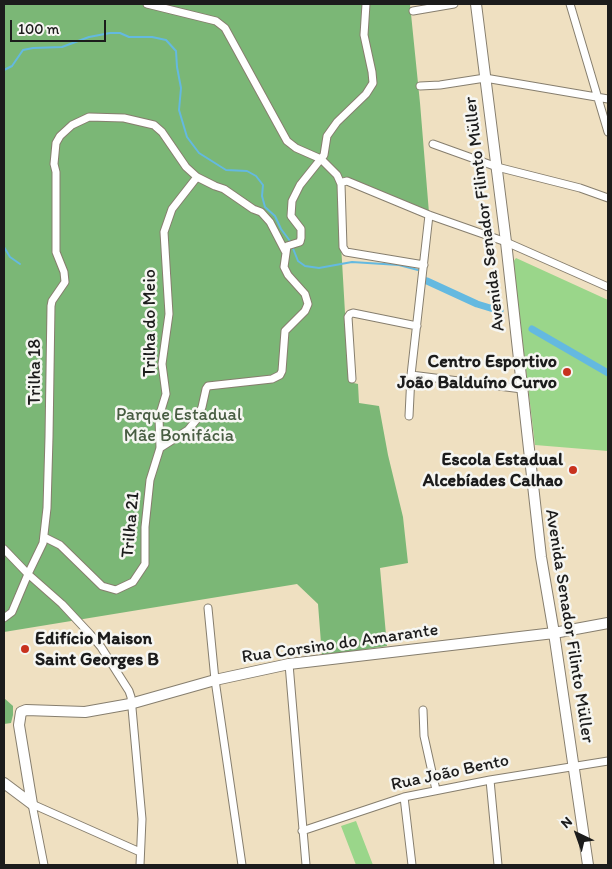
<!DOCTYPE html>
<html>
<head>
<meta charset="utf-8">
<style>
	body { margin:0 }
	#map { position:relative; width:612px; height:869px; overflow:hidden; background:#efe0c1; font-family:Itim,sans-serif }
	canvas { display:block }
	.frame { position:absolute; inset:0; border:5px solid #1c1c1c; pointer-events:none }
	.north { position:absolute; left:552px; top:809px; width:50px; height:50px; -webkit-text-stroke:4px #f6f6f2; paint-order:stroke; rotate:318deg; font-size:14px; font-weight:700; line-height:20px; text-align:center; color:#1c1c1c }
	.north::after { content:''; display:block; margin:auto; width:18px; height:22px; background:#1c1c1c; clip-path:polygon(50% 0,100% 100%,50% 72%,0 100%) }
	.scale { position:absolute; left:10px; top:20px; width:96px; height:22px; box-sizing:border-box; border:2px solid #1c1c1c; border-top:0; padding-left:6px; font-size:15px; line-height:18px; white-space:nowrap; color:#1c1c1c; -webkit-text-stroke:4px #f6f6f2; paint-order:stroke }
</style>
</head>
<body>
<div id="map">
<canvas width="612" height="869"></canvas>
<div class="frame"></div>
<div class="north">N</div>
<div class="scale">100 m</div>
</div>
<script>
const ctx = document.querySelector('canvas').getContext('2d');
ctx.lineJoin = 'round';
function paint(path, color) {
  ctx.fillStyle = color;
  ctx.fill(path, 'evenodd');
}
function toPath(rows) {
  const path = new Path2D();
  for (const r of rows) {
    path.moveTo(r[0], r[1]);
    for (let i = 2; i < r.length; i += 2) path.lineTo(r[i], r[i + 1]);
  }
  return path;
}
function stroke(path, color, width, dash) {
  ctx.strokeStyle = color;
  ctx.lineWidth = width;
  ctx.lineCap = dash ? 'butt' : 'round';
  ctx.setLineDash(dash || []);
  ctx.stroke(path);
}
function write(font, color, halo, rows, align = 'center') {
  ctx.font = font + ' Itim,sans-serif';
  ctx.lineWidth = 5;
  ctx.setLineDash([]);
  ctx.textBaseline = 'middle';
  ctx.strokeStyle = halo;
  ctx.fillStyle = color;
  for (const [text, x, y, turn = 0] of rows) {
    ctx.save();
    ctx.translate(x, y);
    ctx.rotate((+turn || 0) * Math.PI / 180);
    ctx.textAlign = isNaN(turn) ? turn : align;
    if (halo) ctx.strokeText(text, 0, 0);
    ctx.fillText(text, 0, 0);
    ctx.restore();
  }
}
const green = toPath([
	[516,258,608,300,608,451,535,445,513,262],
	[356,821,373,865,356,865,341,826]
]);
const forest = toPath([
	[4,4,410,4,420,103,429,213,337,175,349,382,358,384,359,403,379,406,388,455,403,517,408,563,380,568,387,646,322,656,318,604,297,584,4,632],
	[4,698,13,706,13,715,11,723,4,724]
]);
const stream = toPath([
	[4,70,12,66,23,50,33,48,62,47,89,37,110,33,120,33,129,37,152,37,166,40,176,51,177,67,181,88,179,110,187,137,199,153,226,170,247,171,256,176,263,185,262,196,265,207,275,216,281,229,290,241,298,261,305,266,319,268,352,262,399,265,418,270],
	[4,247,10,257,20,264]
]);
const canal = toPath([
	[427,281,477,304,500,311],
	[532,329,608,373]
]);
const street = toPath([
	[147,4,216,21,225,28,287,141,296,148,321,159,337,175,341,184,343,247,346,252,424,265],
	[570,4,608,132],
	[413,11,454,4],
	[420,86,440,85,485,78,608,99],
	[433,144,497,167,580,188,608,198],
	[341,184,343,182,347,181,429,215,506,242,608,287],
	[411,375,522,389],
	[352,379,348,317,350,314,353,313,417,326],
	[409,416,411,375,429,215],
	[160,448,188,430,197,419,202,407,206,389,208,386,272,379,280,375,282,371,285,331,305,311,308,304,305,294,288,275,284,267,287,246,300,242,301,238,301,229,291,216,292,201,300,185,324,155,327,136,337,122,366,94,373,83,372,72,364,35,366,4],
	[44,537,60,545,102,586,116,590,133,582,145,564,145,527,150,480,160,448,159,417,166,394,162,364,169,314,164,232,172,209,197,177],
	[4,549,28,574,62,604,90,634,101,647,129,691,131,697,142,819,140,865],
	[208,608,215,680,242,865],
	[4,618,12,612,28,574,43,543,47,508,49,437,51,306,52,301,65,282,64,272,56,252,56,172,54,164,56,143,60,136,72,125,89,117,124,118,154,125,162,132,186,167,197,177,215,186,224,189,253,209,261,212,270,222,285,251],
	[289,664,306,865],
	[423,710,424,736,436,790],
	[490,780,498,865],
	[404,797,412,865],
	[32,804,140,852],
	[32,804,44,865],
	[302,831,404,797,490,780,608,761]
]);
const secondary = toPath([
	[476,4,506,242,541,557,554,633,588,865],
	[4,783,32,804],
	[32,804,19,725,21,712,26,710,85,712,130,704,215,680,289,664,554,633,608,623]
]);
const markers = [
	[567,372,5,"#c8321e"],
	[573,470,5,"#c8321e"],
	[25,649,5,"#c8321e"]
];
const streetNames = [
	["Avenida Senador Filinto Müller",485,214,-97],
	["Trilha do Meio",150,323,-90],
	["Trilha 18",35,372,-90],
	["Trilha 21",131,525,-85],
	["Avenida Senador Filinto Müller",569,626,81],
	["Rua Corsino do Amarante",340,644,-8],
	["Rua João Bento",450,773,-12]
];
const poiNames = [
	["Centro Esportivo",557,362],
	["João Balduíno Curvo",557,383],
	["Escola Estadual",563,460],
	["Alcebíades Calhao",563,481],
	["Edifício Maison",35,639,"left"],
	["Saint Georges B",35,660,"left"]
];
const parkNames = [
	["Parque Estadual",179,415],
	["Mãe Bonifácia",179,436]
];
paint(green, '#9ad68a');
paint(forest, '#7bb776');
stroke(stream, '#64b9e0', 2);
stroke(canal, '#64b9e0', 7);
stroke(street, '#867e6e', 9);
stroke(secondary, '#867e6e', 12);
stroke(street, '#fff', 7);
stroke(secondary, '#fff', 10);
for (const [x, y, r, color] of markers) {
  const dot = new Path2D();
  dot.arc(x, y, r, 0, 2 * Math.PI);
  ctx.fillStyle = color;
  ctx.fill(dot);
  stroke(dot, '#f6f6f2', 2);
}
write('18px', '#1c1c1c', '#f6f6f2', streetNames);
write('bold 18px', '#1c1c1c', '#f6f6f2', poiNames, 'right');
write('18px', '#485d42', '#f6f6f2', parkNames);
</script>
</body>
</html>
